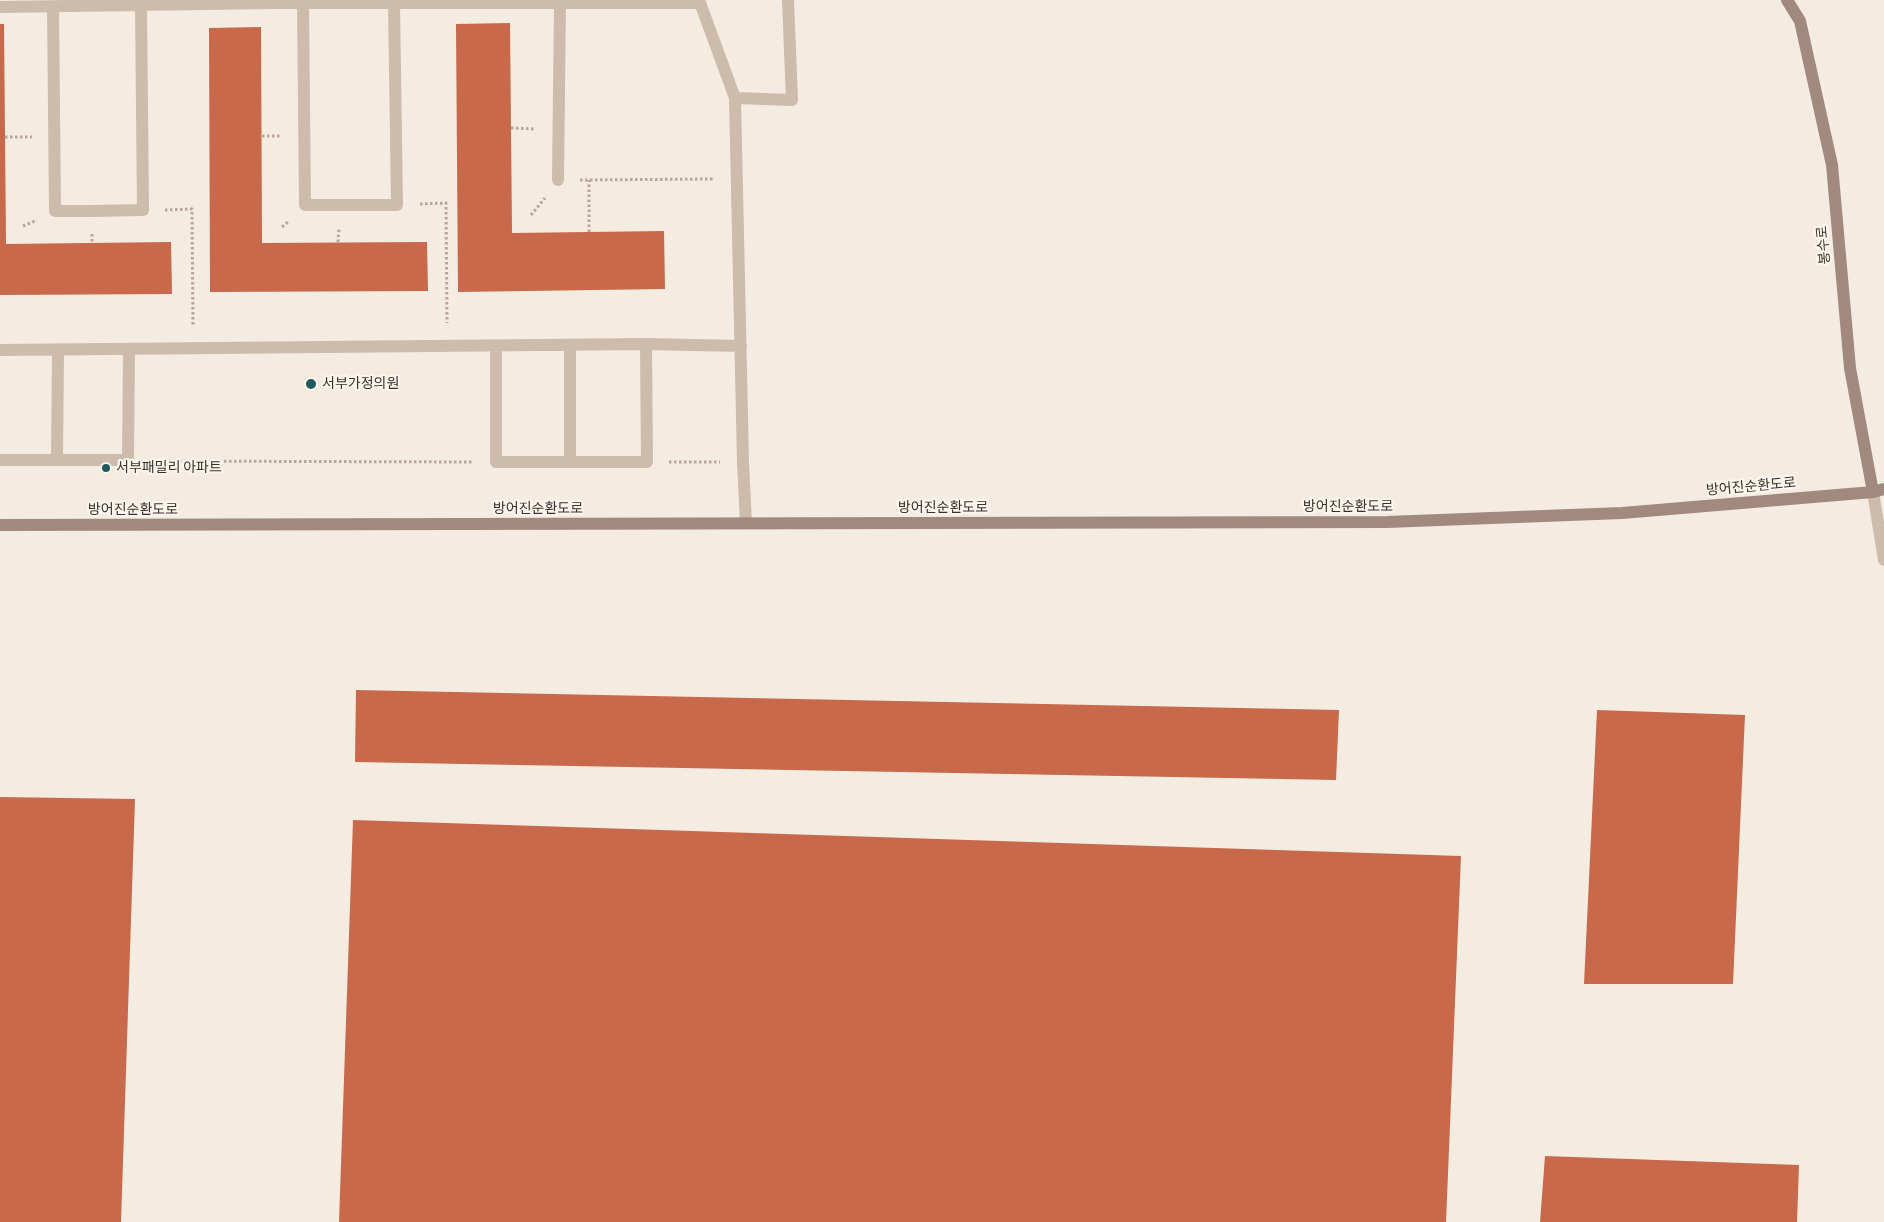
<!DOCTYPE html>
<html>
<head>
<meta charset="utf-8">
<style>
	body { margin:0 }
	canvas { display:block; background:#f4ebe1 }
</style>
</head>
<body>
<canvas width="1884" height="1222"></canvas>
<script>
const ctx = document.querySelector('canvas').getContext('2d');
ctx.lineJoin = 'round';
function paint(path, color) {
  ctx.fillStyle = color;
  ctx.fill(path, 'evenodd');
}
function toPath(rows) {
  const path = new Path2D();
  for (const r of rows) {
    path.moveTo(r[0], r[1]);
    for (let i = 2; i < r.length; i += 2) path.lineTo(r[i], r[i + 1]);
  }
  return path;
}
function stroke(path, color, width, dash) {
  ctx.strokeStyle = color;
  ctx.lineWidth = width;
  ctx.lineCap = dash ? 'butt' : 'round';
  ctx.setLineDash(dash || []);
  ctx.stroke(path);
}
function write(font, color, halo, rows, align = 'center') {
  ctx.font = font + ' Manrope,"Noto Sans KR",sans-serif';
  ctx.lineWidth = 4.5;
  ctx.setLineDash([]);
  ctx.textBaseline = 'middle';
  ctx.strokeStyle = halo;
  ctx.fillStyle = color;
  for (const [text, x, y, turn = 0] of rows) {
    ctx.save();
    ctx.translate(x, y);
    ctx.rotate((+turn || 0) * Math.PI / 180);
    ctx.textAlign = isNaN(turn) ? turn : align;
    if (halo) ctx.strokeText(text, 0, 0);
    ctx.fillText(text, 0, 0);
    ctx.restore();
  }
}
const building = toPath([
	[510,23,512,233,664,231,665,289,458,292,456,24],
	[0,24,4,24,6,244,171,242,172,294,0,295],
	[261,27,262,243,427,242,428,291,210,292,209,28],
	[356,690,1339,710,1336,780,355,762],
	[1597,710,1745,715,1733,984,1584,984],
	[0,797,135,799,121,1222,0,1222],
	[353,820,1461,856,1446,1222,339,1222],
	[1545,1156,1799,1165,1797,1222,1540,1222]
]);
const path = toPath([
	[511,128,536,129],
	[262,136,281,136],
	[5,137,32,137],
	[580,180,714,179],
	[420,204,446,203,447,323],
	[165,210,192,209,193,325],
	[531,215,545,198],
	[23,226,37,220],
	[282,227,289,221],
	[589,232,589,180],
	[92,234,92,243],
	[338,242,339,228],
	[149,461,473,462],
	[669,462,720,462]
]);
const service = toPath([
	[1873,492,1884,560]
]);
const minor = toPath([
	[699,0,735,98,743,462,746,523],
	[303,3,305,205,397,205,394,3],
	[53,6,55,211,92,211,143,210,141,5],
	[0,7,274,3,700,3],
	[735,98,792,100,788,0],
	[558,180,560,3],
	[570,345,570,462],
	[496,346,496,462,647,462,646,344],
	[0,350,646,344,741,346],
	[0,460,128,460,129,349],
	[57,460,58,350]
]);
const secondary = toPath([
	[1787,0,1800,21,1832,165,1850,368,1873,492],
	[0,525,1387,522,1622,513,1873,492,1884,489]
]);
const markers = [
	[311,384,6,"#1f5a5e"],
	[106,468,5,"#1f5a5e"]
];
const streetNames = [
	["봉수로",1824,245,-95],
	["방어진순환도로",1751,487,-5],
	["방어진순환도로",1348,507],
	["방어진순환도로",943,508],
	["방어진순환도로",538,509],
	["방어진순환도로",133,510]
];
const poiNames = [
	["서부가정의원",322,384],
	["서부패밀리 아파트",116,468]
];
paint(building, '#c8694b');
stroke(path, '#b9a596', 3, [2.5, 2.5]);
stroke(service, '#cdbbac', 12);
stroke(minor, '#cdbbac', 12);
stroke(secondary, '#a18a7d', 12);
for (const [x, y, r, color] of markers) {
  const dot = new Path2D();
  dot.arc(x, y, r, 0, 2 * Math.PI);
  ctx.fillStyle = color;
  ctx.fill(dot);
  stroke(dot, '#fbf5ee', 2);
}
write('14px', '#3b302b', '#fbf5ee', streetNames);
write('14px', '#3b302b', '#fbf5ee', poiNames, 'left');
</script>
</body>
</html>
